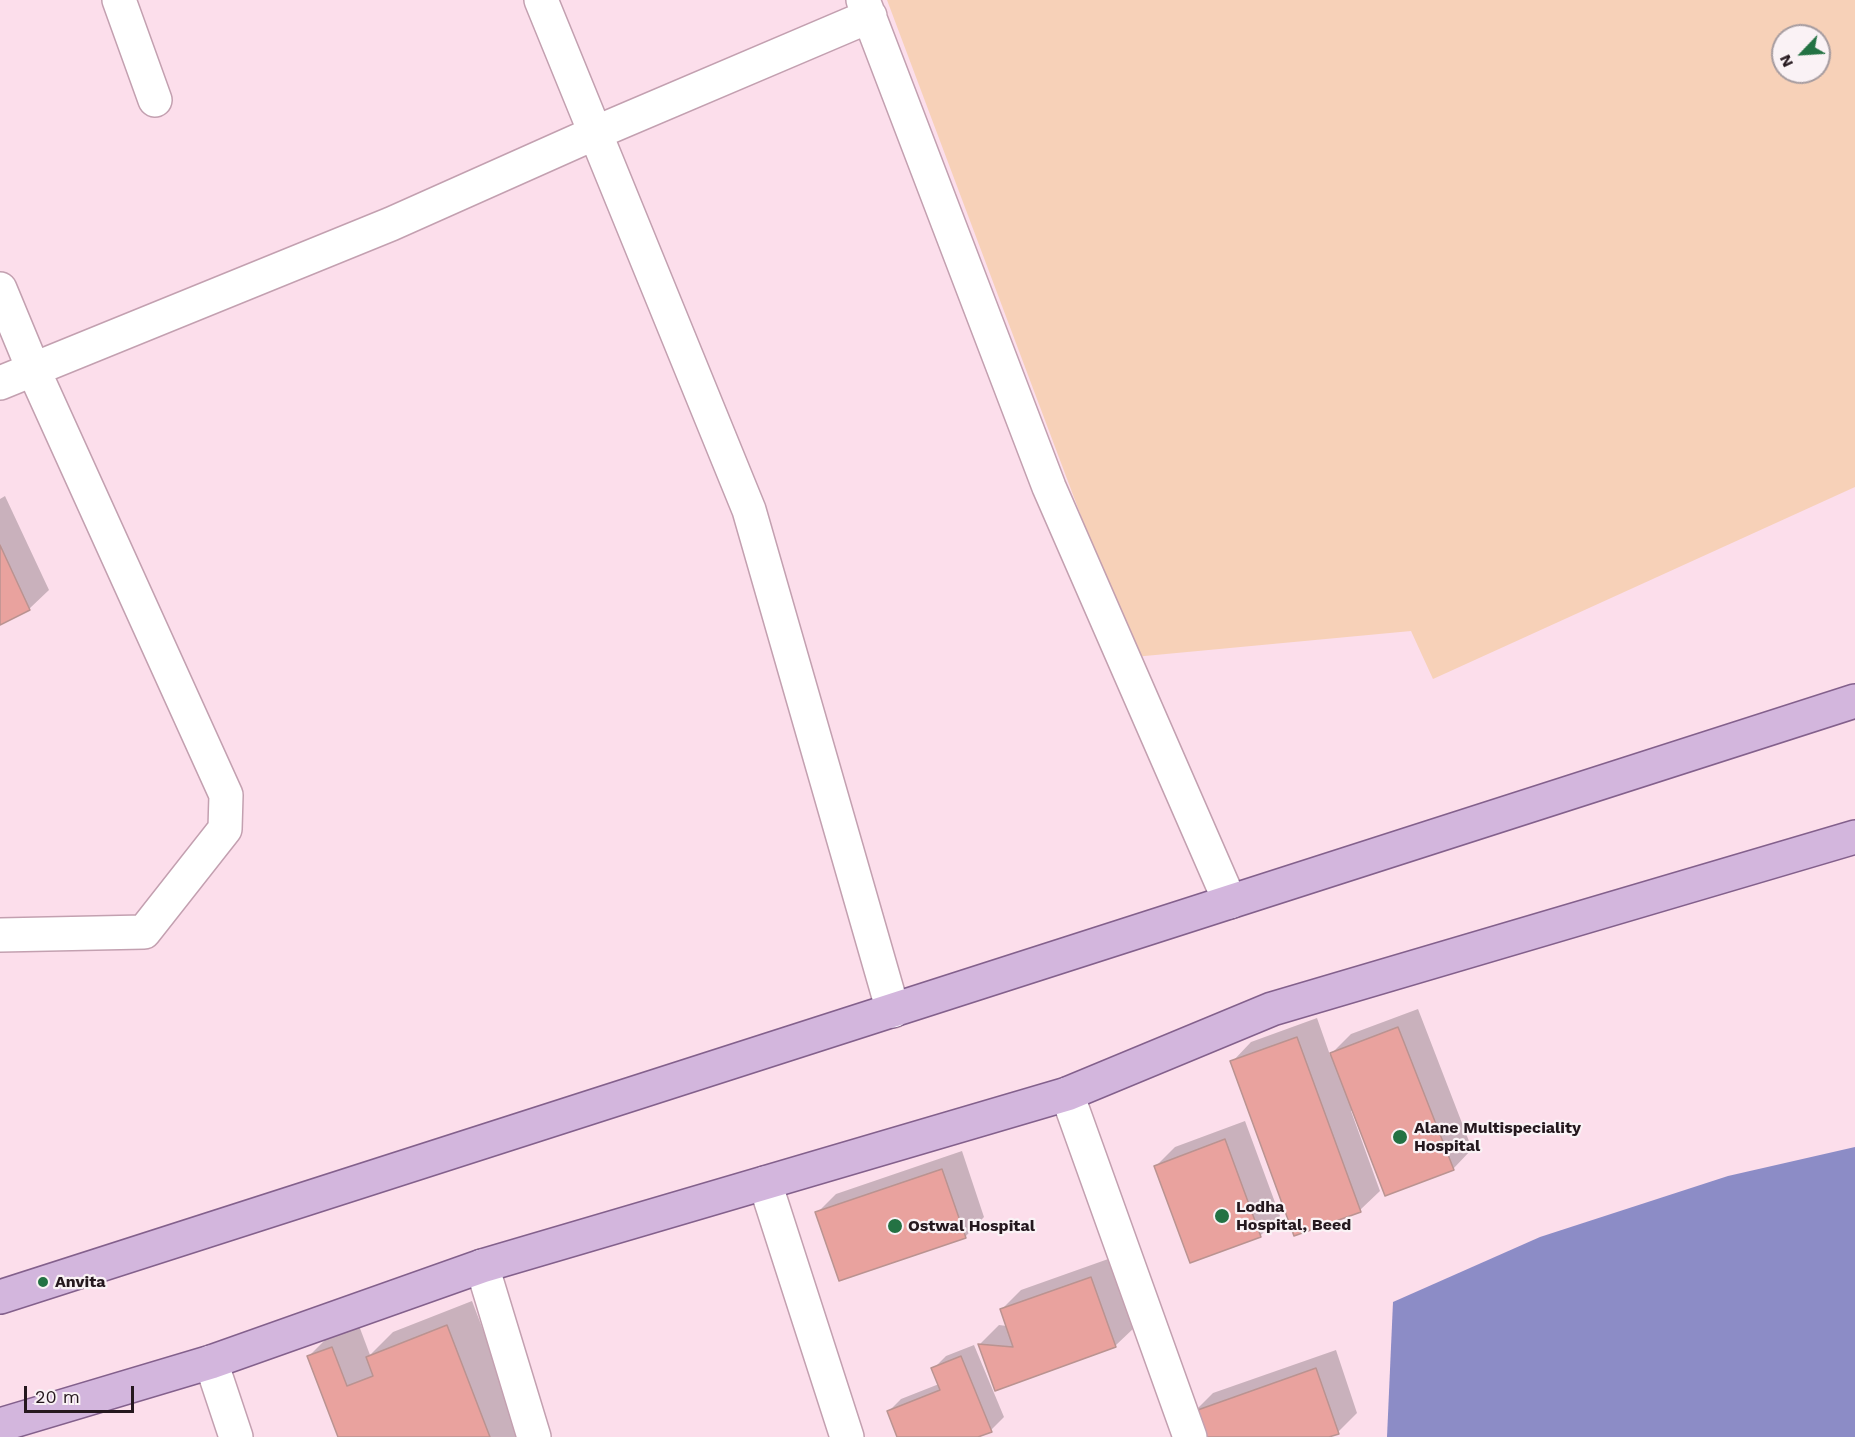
<!DOCTYPE html>
<html>
<head>
<meta charset="utf-8">
<style>
	body { margin:0 }
	#map { position:relative; width:1855px; height:1437px; overflow:hidden; background:#fcdeeb; font-family:"Work Sans",sans-serif }
	canvas { display:block }
	.north { position:absolute; left:1771px; top:24px; width:60px; height:60px; box-sizing:border-box; background:#faf2f5; border:2px solid #a59b9f; border-radius:50%; rotate:245deg; font-size:16px; font-weight:700; line-height:24px; text-align:center; color:#25181e }
	.north::after { content:''; display:block; margin:auto; width:21px; height:27px; background:#237243; clip-path:polygon(50% 0,100% 100%,50% 72%,0 100%) }
	.scale { position:absolute; left:24px; top:1386px; width:110px; height:27px; box-sizing:border-box; border:3px solid #25181e; border-top:0; padding-left:8px; font-size:18px; line-height:21px; white-space:nowrap; color:#25181e; -webkit-text-stroke:4px #faf2f5; paint-order:stroke }
</style>
</head>
<body>
<div id="map">
<canvas width="1855" height="1437"></canvas>
<div class="north">N</div>
<div class="scale">20 m</div>
</div>
<script>
const ctx = document.querySelector('canvas').getContext('2d');
ctx.lineJoin = 'round';
function paint(path, color) {
  ctx.fillStyle = color;
  ctx.fill(path, 'evenodd');
}
function toPath(rows) {
  const path = new Path2D();
  for (const r of rows) {
    path.moveTo(r[0], r[1]);
    for (let i = 2; i < r.length; i += 2) path.lineTo(r[i], r[i + 1]);
  }
  return path;
}
function stroke(path, color, width, dash) {
  ctx.strokeStyle = color;
  ctx.lineWidth = width;
  ctx.lineCap = dash ? 'butt' : 'round';
  ctx.setLineDash(dash || []);
  ctx.stroke(path);
}
function write(font, color, halo, rows, align = 'center') {
  ctx.font = font + ' "Work Sans",sans-serif';
  ctx.lineWidth = 4.5;
  ctx.setLineDash([]);
  ctx.textBaseline = 'middle';
  ctx.strokeStyle = halo;
  ctx.fillStyle = color;
  for (const [text, x, y, turn = 0] of rows) {
    ctx.save();
    ctx.translate(x, y);
    ctx.rotate((+turn || 0) * Math.PI / 180);
    ctx.textAlign = isNaN(turn) ? turn : align;
    if (halo) ctx.strokeText(text, 0, 0);
    ctx.fillText(text, 0, 0);
    ctx.restore();
  }
}
const green = toPath([
	[887,0,1855,0,1855,487,1433,679,1411,631,1134,657],
	[1783,36,1819,36,1819,72,1783,72]
]);
const water = toPath([
	[1855,1147,1855,1437,1387,1437,1393,1302,1540,1237,1728,1176]
]);
const shadow = toPath([
	[5,496,49,590,29,609,0,623,0,499],
	[1418,1009,1472,1149,1453,1169,1353,1110,1351,1111,1380,1191,1360,1210,1232,1062,1251,1042,1317,1018,1330,1055,1351,1034],
	[1245,1121,1280,1216,1261,1235,1191,1261,1156,1166,1175,1147],
	[962,1151,984,1217,965,1237,817,1213,836,1194],
	[1111,1258,1135,1327,1115,1346,995,1389,980,1344,999,1325,1007,1326,1001,1310,1021,1290],
	[472,1301,524,1437,340,1437,309,1356,334,1331,358,1323,370,1355,393,1332],
	[974,1345,1004,1417,991,1430,974,1437,898,1437,888,1412,901,1399,939,1384,933,1369,946,1356],
	[1336,1350,1357,1413,1338,1432,1324,1437,1194,1412,1213,1393]
]);
const building = toPath([
	[0,545,30,610,0,625,0,545],
	[1398,1027,1454,1170,1385,1196,1330,1053,1398,1027],
	[1297,1037,1361,1212,1294,1236,1230,1061,1297,1037],
	[1225,1139,1261,1237,1190,1263,1154,1166,1225,1139],
	[942,1169,966,1238,839,1281,815,1212,942,1169],
	[1091,1277,1116,1347,995,1391,978,1344,1013,1347,1000,1309,1091,1277],
	[447,1325,490,1437,338,1437,307,1356,332,1347,347,1386,373,1376,366,1357,447,1325],
	[961,1356,992,1432,978,1437,897,1437,887,1411,940,1390,931,1368,961,1356],
	[1316,1368,1339,1434,1329,1437,1201,1437,1192,1412,1316,1368]
]);
const minor = toPath([
	[119,0,155,100],
	[541,0,749,510,893,1011],
	[863,0,1049,487,1230,902],
	[0,289,34,371,226,795,225,829,144,932,0,935],
	[0,383,391,224,595,133,870,16],
	[1067,1094,1190,1437],
	[765,1183,847,1437],
	[482,1266,534,1437],
	[211,1362,236,1437]
]);
const primary = toPath([
	[0,1297,1855,701],
	[0,1425,211,1362,482,1266,1067,1094,1272,1009,1855,837]
]);
const markers = [
	[1400,1137,8,"#237243"],
	[1222,1216,8,"#237243"],
	[895,1226,8,"#237243"],
	[43,1282,6,"#237243"]
];
const poiNames = [
	["Alane Multispeciality",1414,1128],
	["Hospital",1414,1146],
	["Lodha",1236,1207],
	["Hospital, Beed",1236,1225],
	["Ostwal Hospital",908,1226],
	["Anvita",55,1282]
];
paint(green, '#f7d1b8');
paint(water, '#8c8cc6');
paint(shadow, '#0003');
paint(building, '#e9a29e');
stroke(building, '#ba9391', 1.5);
stroke(minor, '#c3a0b0', 36);
stroke(primary, '#83608c', 36);
stroke(minor, '#fff', 33);
stroke(primary, '#d3b6dd', 33);
for (const [x, y, r, color] of markers) {
  const dot = new Path2D();
  dot.arc(x, y, r, 0, 2 * Math.PI);
  ctx.fillStyle = color;
  ctx.fill(dot);
  stroke(dot, '#faf2f5', 2);
}
write('bold 16px', '#25181e', '#faf2f5', poiNames, 'left');
</script>
</body>
</html>
